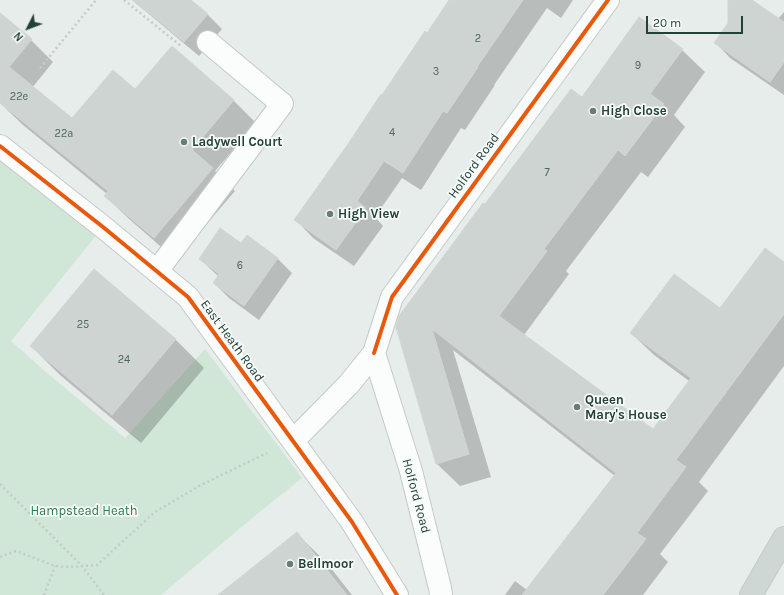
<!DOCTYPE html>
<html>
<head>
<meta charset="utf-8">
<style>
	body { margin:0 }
	#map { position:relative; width:784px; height:595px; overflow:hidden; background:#e7edea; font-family:Karla,sans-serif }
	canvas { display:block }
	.north { position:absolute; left:8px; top:8px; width:40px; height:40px; -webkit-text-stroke:3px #f6fbf8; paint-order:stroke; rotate:228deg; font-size:11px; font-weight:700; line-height:16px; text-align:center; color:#23413a }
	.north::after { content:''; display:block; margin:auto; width:14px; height:18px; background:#23413a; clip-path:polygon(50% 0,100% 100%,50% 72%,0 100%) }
	.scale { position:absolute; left:646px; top:16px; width:97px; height:18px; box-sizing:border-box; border:2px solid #23413a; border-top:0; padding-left:5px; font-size:12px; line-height:14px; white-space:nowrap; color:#23413a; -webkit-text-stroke:3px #f6fbf8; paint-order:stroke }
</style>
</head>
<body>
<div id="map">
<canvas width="784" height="595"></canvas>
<div class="north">N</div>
<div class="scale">20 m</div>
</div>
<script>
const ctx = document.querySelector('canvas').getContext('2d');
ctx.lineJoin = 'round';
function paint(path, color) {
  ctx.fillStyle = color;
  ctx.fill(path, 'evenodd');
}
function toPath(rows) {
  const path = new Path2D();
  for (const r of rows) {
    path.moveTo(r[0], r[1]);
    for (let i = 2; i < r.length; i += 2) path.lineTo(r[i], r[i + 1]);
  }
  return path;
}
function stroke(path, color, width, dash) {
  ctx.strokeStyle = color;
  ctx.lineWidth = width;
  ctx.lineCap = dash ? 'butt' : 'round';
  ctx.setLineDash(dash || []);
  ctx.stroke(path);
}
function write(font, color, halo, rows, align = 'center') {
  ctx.font = font + ' Karla,sans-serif';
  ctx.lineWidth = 3.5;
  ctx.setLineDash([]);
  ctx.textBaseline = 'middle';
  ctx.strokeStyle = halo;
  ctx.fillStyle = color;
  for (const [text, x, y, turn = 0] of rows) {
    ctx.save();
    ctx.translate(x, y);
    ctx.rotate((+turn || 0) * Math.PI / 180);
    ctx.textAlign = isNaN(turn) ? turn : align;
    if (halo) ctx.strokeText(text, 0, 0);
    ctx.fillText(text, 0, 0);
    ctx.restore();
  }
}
const green = toPath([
	[0,159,103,227,11,341,46,372,125,438,205,349,302,478,251,519,161,595,0,595]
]);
const shadow = toPath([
	[132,0,189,0,207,14,222,29,199,56],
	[450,0,573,0,561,18,547,8,494,85,495,85,465,130,461,128,421,190,402,178,375,217,383,226,354,266,313,238,296,220,427,34],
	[729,0,778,19,784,12,784,95,730,58,716,43,729,23],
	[0,14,31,40,53,62,32,88,72,120,136,90,172,48,234,101,256,123,215,171,235,191,176,260,128,218,105,196,107,194,23,125,0,103],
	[682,50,705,72,674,115,685,127,648,177,641,172,566,271,569,274,524,335,653,430,689,381,654,355,631,333,721,310,784,263,784,366,699,482,708,491,660,554,668,562,643,595,505,595,515,581,527,590,615,476,453,350,491,477,460,486,437,464,397,327,486,206,582,99],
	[277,258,292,273,259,320,229,298,214,283,219,277,200,259],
	[94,271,176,340,204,368,141,443,60,375,31,346],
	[297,534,326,562,352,595,220,595]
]);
const building = toPath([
	[133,0,191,0,208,14,184,42,133,0],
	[449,0,523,0,477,67,478,67,447,113,443,111,403,173,384,161,357,201,366,208,336,250,294,220,348,144,381,94,382,95,425,31,427,33,449,0],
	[728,0,752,0,784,22,784,62,770,82,714,43,728,23,728,0],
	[0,13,32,39,9,67,72,118,113,70,135,89,172,46,234,100,192,150,213,168,154,238,104,196,108,191,0,103,0,13],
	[639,17,683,49,650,94,664,104,625,156,618,150,544,249,547,251,499,316,653,429,691,378,630,333,674,274,720,308,765,248,784,262,784,314,676,460,686,467,637,533,646,539,603,595,522,595,616,473,432,329,469,454,436,464,396,327,399,316,483,203,485,204,571,89,582,97,639,17],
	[220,228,241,243,247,235,278,258,244,306,213,283,219,274,199,259,220,228],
	[94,269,176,339,112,415,30,346,94,269],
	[297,532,347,595,218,595,297,532]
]);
const path = toPath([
	[124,0,181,46],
	[40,68,96,0],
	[0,484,82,566,104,595],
	[0,557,16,551,55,566,71,567,97,565,155,512,201,485,267,453],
	[44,595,55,566]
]);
const minor = toPath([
	[0,146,103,227,188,297,352,522,397,595],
	[157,271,282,104,208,42],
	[374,353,392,297,608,0],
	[293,441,349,384,374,353,411,471,440,588,441,595]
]);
const major = toPath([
	[751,595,784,538]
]);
const cycleway = toPath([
	[0,146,103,227,188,297,352,522,397,595],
	[374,353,392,297,608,0]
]);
const markers = [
	[593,111,4,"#687d78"],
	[184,142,4,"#687d78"],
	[330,214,4,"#687d78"],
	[577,407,4,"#687d78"],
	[290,564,4,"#687d78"]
];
const numberNames = [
	["2",478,39],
	["9",638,66],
	["3",436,72],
	["22e",19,97],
	["4",392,133],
	["22a",64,134],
	["7",547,173],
	["6",240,266],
	["25",83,325],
	["24",124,360]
];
const poiNames = [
	["High Close",601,111],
	["Ladywell Court",192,142],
	["High View",338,214],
	["Queen",585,400],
	["Mary's House",585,415],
	["Bellmoor",298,564]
];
const streetNames = [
	["Holford Road",474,166,-54],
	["East Heath Road",232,341,54],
	["Holford Road",416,496,75]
];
const parkNames = [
	["Hampstead Heath",84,511]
];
paint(green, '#d0e6d7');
paint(shadow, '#0003');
paint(building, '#ced4d2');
stroke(building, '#d0d6d3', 1);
stroke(minor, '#c4cac7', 24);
stroke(major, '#c2cbc9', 24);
stroke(path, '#c2ccca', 2.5, [2, 3]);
stroke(minor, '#fbfcfc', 22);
stroke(major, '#cfd7d5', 22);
stroke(cycleway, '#e8590c', 4);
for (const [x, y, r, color] of markers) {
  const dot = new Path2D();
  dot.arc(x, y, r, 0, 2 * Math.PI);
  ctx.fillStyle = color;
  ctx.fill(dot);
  stroke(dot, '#f6fbf8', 1.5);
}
write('11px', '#4e6661', null, numberNames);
write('bold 13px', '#23413a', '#f6fbf8', poiNames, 'left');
write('13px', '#23413a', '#f6fbf8', streetNames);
write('13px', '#2c7a4d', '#f6fbf8', parkNames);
</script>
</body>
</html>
